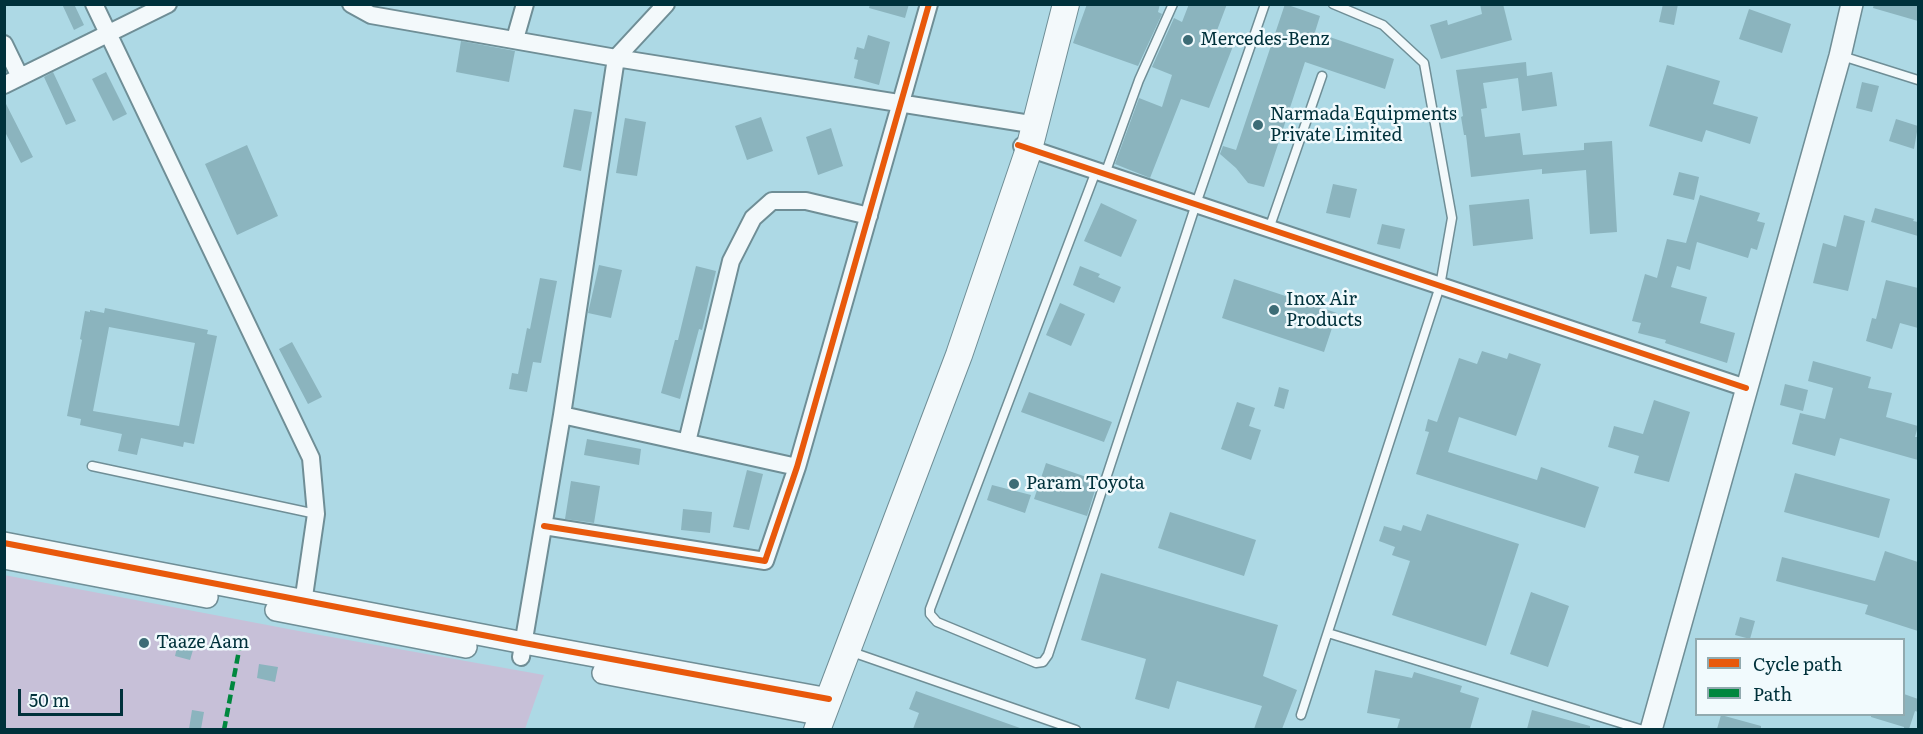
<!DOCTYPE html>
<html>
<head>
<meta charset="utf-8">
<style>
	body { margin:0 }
	#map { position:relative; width:1923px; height:734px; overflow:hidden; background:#add9e5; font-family:Literata,serif }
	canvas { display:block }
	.frame { position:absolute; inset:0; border:6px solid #00313b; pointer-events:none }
	.legend { position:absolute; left:1695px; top:638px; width:210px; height:78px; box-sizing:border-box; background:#f1fafd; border:2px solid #91aaaf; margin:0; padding:8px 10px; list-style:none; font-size:18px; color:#00313b }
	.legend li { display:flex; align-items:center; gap:12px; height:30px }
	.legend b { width:30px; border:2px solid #91aaaf }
	.scale { position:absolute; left:18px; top:689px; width:105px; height:27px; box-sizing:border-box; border:3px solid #00313b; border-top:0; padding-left:8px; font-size:18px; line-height:21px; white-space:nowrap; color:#00313b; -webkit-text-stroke:4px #f1fafd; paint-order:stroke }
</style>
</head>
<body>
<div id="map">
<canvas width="1923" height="734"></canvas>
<div class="frame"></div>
<ul class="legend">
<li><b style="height:8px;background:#e8590c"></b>Cycle path</li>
<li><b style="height:8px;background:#00873e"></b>Path</li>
</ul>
<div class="scale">50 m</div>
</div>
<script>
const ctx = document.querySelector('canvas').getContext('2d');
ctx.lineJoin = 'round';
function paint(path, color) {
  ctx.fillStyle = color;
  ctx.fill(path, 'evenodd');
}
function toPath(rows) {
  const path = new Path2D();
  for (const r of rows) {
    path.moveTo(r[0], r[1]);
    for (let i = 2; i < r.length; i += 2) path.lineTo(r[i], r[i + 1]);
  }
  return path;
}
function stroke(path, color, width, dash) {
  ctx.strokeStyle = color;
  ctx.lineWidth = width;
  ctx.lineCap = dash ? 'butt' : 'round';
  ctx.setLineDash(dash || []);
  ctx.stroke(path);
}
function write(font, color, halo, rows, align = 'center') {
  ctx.font = font + ' Literata,serif';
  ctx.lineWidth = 5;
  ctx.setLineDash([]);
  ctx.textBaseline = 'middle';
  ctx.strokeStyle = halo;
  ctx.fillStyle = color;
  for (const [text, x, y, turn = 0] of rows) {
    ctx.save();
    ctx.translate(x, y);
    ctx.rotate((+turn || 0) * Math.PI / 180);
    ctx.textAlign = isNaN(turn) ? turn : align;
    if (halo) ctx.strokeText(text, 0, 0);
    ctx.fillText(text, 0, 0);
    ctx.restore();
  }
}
const green = toPath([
	[4,575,320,635,544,675,525,729,5,729]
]);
const building = toPath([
	[62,4,74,4,84,25,74,30],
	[870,4,909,4,905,18,869,8],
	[1087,4,1160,4,1158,12,1162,14,1138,66,1073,43],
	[1189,4,1227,4,1216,33,1235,41,1209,108,1181,99,1150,178,1115,164,1139,98,1162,107,1172,75,1152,67,1174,18,1182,22],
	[1285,4,1320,16,1315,32,1394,59,1385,89,1305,62,1264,187,1248,183,1236,168,1220,154,1223,146,1236,150],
	[1480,4,1503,4,1512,40,1441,59,1430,25,1447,20,1448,25,1482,14],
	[1663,4,1678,4,1674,25,1659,22],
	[1874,4,1918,4,1918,21,1873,8],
	[1749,9,1791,24,1782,53,1739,39],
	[868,35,890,42,879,85,854,78,858,60,854,59,857,47,864,49],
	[461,41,515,51,509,82,456,72],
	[1526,62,1527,76,1552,72,1557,106,1522,111,1518,78,1483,83,1487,108,1481,109,1485,137,1520,133,1523,155,1584,150,1584,143,1612,141,1617,232,1590,234,1586,170,1542,174,1542,169,1471,177,1466,135,1464,135,1461,117,1463,116,1456,70],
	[1667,65,1720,81,1713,104,1758,117,1750,144,1706,130,1702,142,1649,126],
	[53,72,76,121,66,125,44,77],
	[106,72,127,114,113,121,92,79],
	[1862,82,1879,86,1872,112,1856,108],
	[4,100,33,157,21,163,4,130],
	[574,109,592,112,581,171,563,167],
	[761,117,773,151,747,160,735,126],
	[625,118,646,122,637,176,616,173],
	[1896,119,1918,126,1914,149,1889,141],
	[831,128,843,166,818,175,806,137],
	[247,145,278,216,237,235,205,164],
	[1679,172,1699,177,1694,200,1673,195],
	[1333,184,1357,189,1350,218,1326,213],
	[1700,195,1760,213,1757,221,1765,223,1757,250,1751,248,1748,258,1697,242,1690,270,1677,266,1671,287,1707,297,1700,323,1735,333,1727,363,1665,343,1666,340,1638,333,1641,323,1632,321,1645,274,1657,278,1667,239,1686,243],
	[1529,199,1533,239,1473,246,1469,205],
	[1101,203,1137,220,1121,257,1084,241],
	[1875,208,1914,219,1913,221,1918,222,1918,236,1871,222],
	[1844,215,1865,221,1848,291,1813,283,1823,243,1836,247],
	[1382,224,1405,229,1400,249,1377,244],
	[599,265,622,270,611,318,588,313],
	[696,266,716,271,702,330,699,329,680,399,661,393,675,340,678,340],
	[1080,266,1100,274,1098,277,1121,287,1114,303,1073,285],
	[540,278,557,281,541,363,533,362,527,392,509,389,512,373,518,374,527,328,530,329],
	[1234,279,1337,313,1324,352,1222,318],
	[1886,280,1918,288,1918,328,1900,323,1892,349,1866,341,1872,318,1876,319],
	[1060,303,1085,314,1071,346,1046,335],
	[105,308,208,330,207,334,217,336,194,444,184,442,183,447,141,438,137,455,118,451,122,434,80,425,81,419,67,416,82,340,80,339,85,311,90,312,90,310,104,313],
	[109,327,195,343,179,426,93,411],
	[292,342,322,397,308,404,279,349],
	[1482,351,1507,359,1509,353,1541,364,1516,436,1459,417,1448,452,1537,480,1541,467,1599,487,1585,528,1416,474,1429,432,1425,431,1428,419,1437,422,1459,358,1477,364],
	[1813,361,1871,377,1868,388,1892,393,1886,417,1918,426,1915,437,1918,437,1918,460,1840,438,1835,456,1792,444,1800,413,1825,419,1833,388,1808,381],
	[1785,384,1808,390,1803,411,1780,405],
	[1279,387,1289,390,1284,409,1274,406],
	[1029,392,1112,422,1104,442,1021,412],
	[1654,400,1690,412,1669,482,1634,473,1639,456,1608,447,1614,426,1643,434],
	[1237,402,1255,408,1249,426,1261,430,1251,460,1221,449],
	[587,439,641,449,639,465,584,455],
	[1046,463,1098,481,1087,516,1034,499],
	[747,470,763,474,749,530,733,527],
	[1795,473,1890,499,1879,538,1784,512],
	[571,481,600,486,594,523,565,519],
	[992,485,1031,495,1025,513,987,500],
	[683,509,712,512,710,533,681,530],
	[1170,512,1256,540,1244,576,1158,548],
	[1427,514,1519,544,1486,646,1392,615,1410,561,1392,555,1395,547,1379,541,1384,526,1401,531,1403,525,1421,531],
	[1885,551,1918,562,1918,631,1865,614,1868,605,1776,581,1782,557,1875,581],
	[1101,573,1278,625,1263,676,1297,690,1282,729,1254,729,1262,706,1177,681,1169,709,1135,699,1146,659,1081,640],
	[1531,592,1569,606,1548,667,1510,654],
	[1740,617,1755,621,1750,639,1735,635],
	[180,635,196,640,190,660,175,656],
	[259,664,278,667,275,682,257,678],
	[1375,670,1412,678,1414,672,1462,686,1460,692,1479,698,1470,729,1397,729,1400,719,1367,713],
	[916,691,1020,728,1019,729,913,729,919,713,909,709],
	[1904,694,1918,699,1918,712,1915,711,1909,729,1904,729,1904,727,1871,717,1871,714,1904,714],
	[192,710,204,712,201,729,189,729],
	[1532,710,1590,726,1590,729,1527,729],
	[1721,715,1761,726,1761,729,1717,729]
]);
const service = toPath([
	[1842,56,1918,80],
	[1096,171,930,609,930,614,937,622,1036,663,1043,662,1048,655,1196,204,1265,4],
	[1105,174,1139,80,1173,4],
	[1269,229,1322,76],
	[92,466,316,514],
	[1328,633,1643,730],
	[849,651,1076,730],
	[1301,715,1440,286,1452,218,1424,63,1383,25,1333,4]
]);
const minor = toPath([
	[94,4,311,458,316,514,302,610],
	[351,4,371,15,616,58,1024,123],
	[515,39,525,4],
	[4,44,20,77],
	[4,85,168,4],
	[1022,146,1746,388],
	[562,415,797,467],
	[687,442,731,261,753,218,772,201,806,201,869,216],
	[544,526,765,561,797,467,929,4],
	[521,657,562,415,616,58,666,4]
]);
const tertiary = toPath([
	[4,543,524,643,829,699],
	[4,558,207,597],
	[276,610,466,647],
	[603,673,823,715],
	[1651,730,1840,56,1852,4]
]);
const primary = toPath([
	[817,730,959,355,1029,149,1066,4]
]);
const quiet = toPath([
	[224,730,240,645]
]);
const cycleway = toPath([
	[1018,145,1746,388],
	[544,526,765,561,797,467,929,4],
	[4,543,524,643,829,699]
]);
const markers = [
	[1188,40,6,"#3d6c76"],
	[1258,125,6,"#3d6c76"],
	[1274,310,6,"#3d6c76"],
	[1014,484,6,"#3d6c76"],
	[144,643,6,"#3d6c76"]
];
const poiNames = [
	["Mercedes-Benz",1200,40],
	["Narmada Equipments",1270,115],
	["Private Limited",1270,136],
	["Inox Air",1286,300],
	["Products",1286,321],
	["Param Toyota",1026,484],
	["Taaze Aam",156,643]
];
paint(green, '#c7c0d8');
paint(building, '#8bb4be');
stroke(service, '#6f8e96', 11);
stroke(minor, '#6f8e96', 20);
stroke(tertiary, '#6f8e96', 24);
stroke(primary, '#6f8e96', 28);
stroke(service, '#f3f9fb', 8);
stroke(minor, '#f3f9fb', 16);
stroke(tertiary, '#f3f9fb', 21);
stroke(primary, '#f3f9fb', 26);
stroke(quiet, '#00873e', 4.5, [9, 4.5]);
stroke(cycleway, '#e8590c', 6);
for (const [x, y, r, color] of markers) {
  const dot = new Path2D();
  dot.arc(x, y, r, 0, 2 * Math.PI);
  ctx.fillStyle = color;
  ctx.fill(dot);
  stroke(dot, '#f1fafd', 2);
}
write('18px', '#00313b', '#f1fafd', poiNames, 'left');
</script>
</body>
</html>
